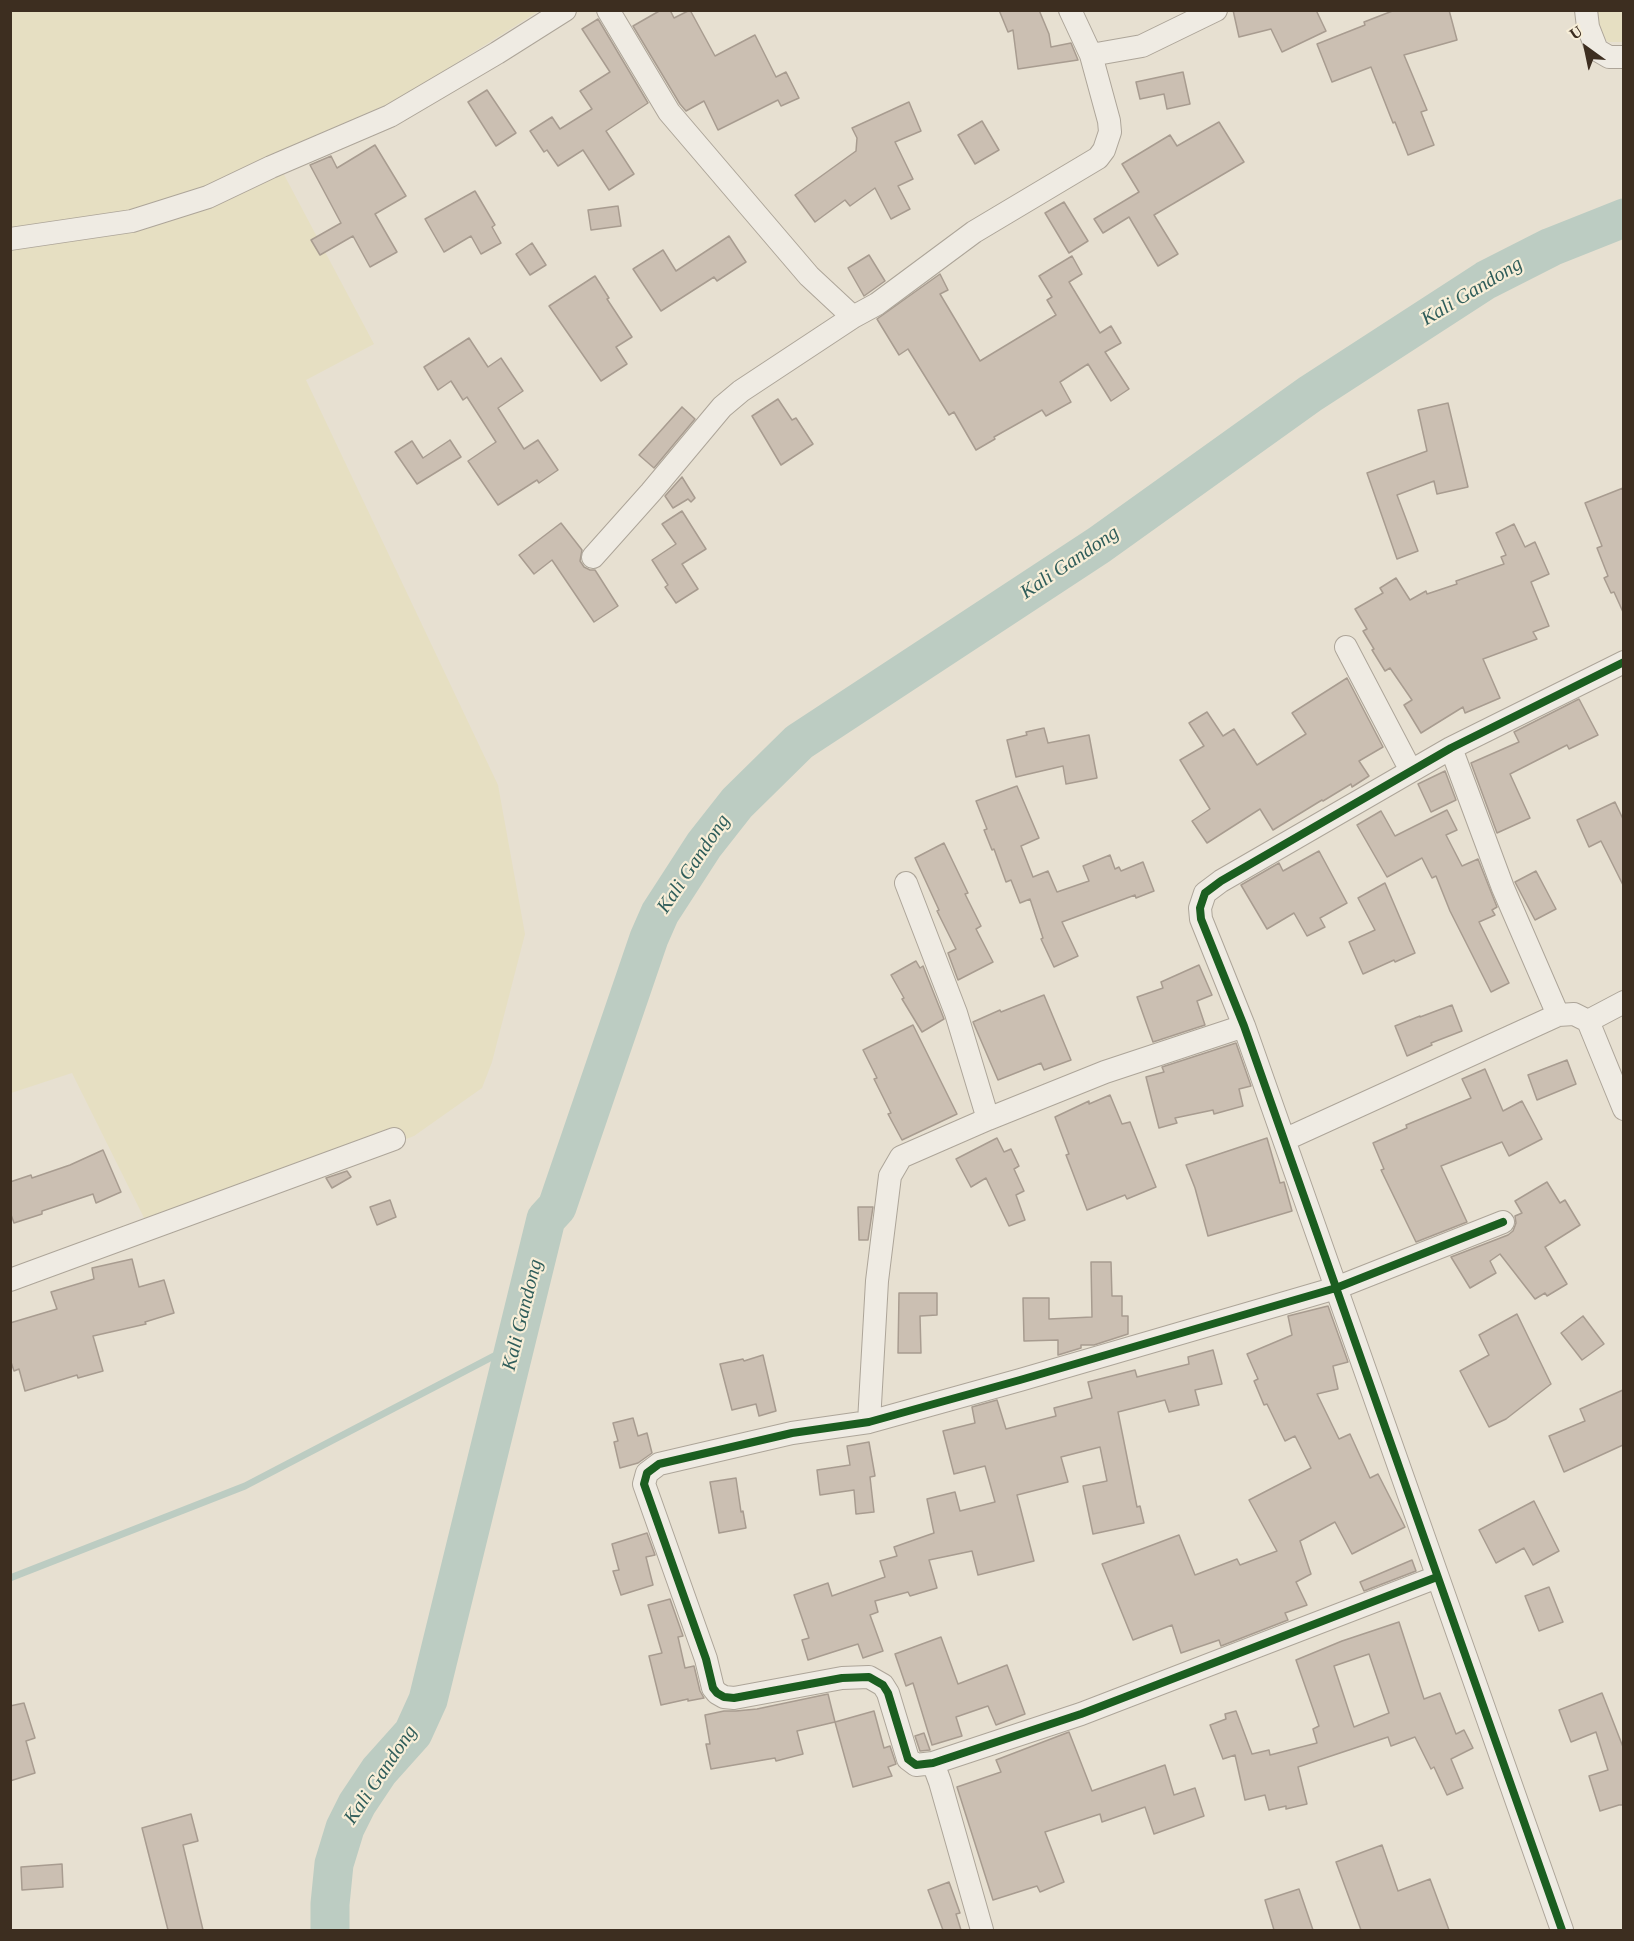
<!DOCTYPE html>
<html>
<head>
<meta charset="utf-8">
<style>
	body { margin:0 }
	#map { position:relative; width:1634px; height:1941px; overflow:hidden; background:#e7e0d1; font-family:Georgia,serif }
	canvas { display:block }
	.frame { position:absolute; inset:0; border:12px solid #3d2e20; pointer-events:none }
	.north { position:absolute; left:1556px; top:18px; width:60px; height:60px; -webkit-text-stroke:4px #f7eed8; paint-order:stroke; rotate:327deg; font-size:16px; font-weight:700; line-height:24px; text-align:center; color:#3d2e20 }
	.north::after { content:''; display:block; margin:auto; width:21px; height:27px; background:#3d2e20; clip-path:polygon(50% 0,100% 100%,50% 72%,0 100%) }
</style>
</head>
<body>
<div id="map">
<canvas width="1634" height="1941"></canvas>
<div class="frame"></div>
<div class="north">U</div>
</div>
<script>
const ctx = document.querySelector('canvas').getContext('2d');
ctx.lineJoin = 'round';
function paint(path, color) {
  ctx.fillStyle = color;
  ctx.fill(path, 'evenodd');
}
function toPath(rows) {
  const path = new Path2D();
  for (const r of rows) {
    path.moveTo(r[0], r[1]);
    for (let i = 2; i < r.length; i += 2) path.lineTo(r[i], r[i + 1]);
  }
  return path;
}
function stroke(path, color, width, dash) {
  ctx.strokeStyle = color;
  ctx.lineWidth = width;
  ctx.lineCap = dash ? 'butt' : 'round';
  ctx.setLineDash(dash || []);
  ctx.stroke(path);
}
function write(font, color, halo, rows, align = 'center') {
  ctx.font = font + ' Georgia,serif';
  ctx.lineWidth = 4.5;
  ctx.setLineDash([]);
  ctx.textBaseline = 'middle';
  ctx.strokeStyle = halo;
  ctx.fillStyle = color;
  for (const [text, x, y, turn = 0] of rows) {
    ctx.save();
    ctx.translate(x, y);
    ctx.rotate((+turn || 0) * Math.PI / 180);
    ctx.textAlign = isNaN(turn) ? turn : align;
    if (halo) ctx.strokeText(text, 0, 0);
    ctx.fillText(text, 0, 0);
    ctx.restore();
  }
}
const farmland = toPath([
	[10,11,539,11,399,99,273,154,374,344,306,380,498,785,525,934,492,1062,482,1088,414,1136,152,1234,72,1073,11,1093],
	[1590,11,1623,11,1623,42,1608,42,1598,32]
]);
const stream = toPath([
	[10,1578,245,1486,515,1345]
]);
const river = toPath([
	[330,1930,330,1904,334,1864,345,1828,357,1804,379,1771,413,1733,428,1700,546,1219,557,1207,649,938,660,913,704,845,737,803,799,742,1099,545,1310,394,1486,280,1551,247,1624,218]
]);
const building = toPath([
	[661,10,670,10,674,18,690,10,715,56,755,35,776,77,786,72,799,98,781,106,778,100,718,130,704,101,686,111,680,104,633,26,661,10],
	[999,10,1039,10,1049,34,1051,47,1071,43,1078,60,1018,69,1013,30,1008,32,999,10],
	[1233,10,1316,10,1326,31,1282,52,1271,29,1239,37,1233,10],
	[1395,10,1449,10,1457,40,1404,55,1427,110,1421,112,1434,145,1408,155,1395,122,1393,123,1371,67,1332,82,1317,44,1365,25,1364,22,1395,10],
	[598,19,648,103,606,131,634,174,609,190,583,150,558,166,547,150,544,152,530,131,552,117,560,129,592,109,580,91,610,72,582,29,598,19],
	[1183,72,1190,104,1167,109,1164,94,1140,99,1136,82,1183,72],
	[487,90,516,133,496,146,468,102,487,90],
	[909,102,921,131,895,142,913,179,898,186,910,209,891,219,875,188,850,206,845,200,815,222,795,195,856,151,857,138,852,128,909,102],
	[982,121,999,150,975,164,958,135,982,121],
	[1219,122,1244,162,1154,215,1178,254,1158,266,1129,217,1103,233,1094,219,1139,192,1122,164,1170,135,1177,146,1219,122],
	[375,145,406,196,375,214,397,252,370,267,353,236,320,255,311,240,341,223,310,165,331,156,337,168,375,145],
	[475,191,495,225,492,227,501,243,481,254,471,236,444,252,425,219,475,191],
	[1064,202,1088,241,1069,253,1045,213,1064,202],
	[618,206,621,226,591,230,588,210,618,206],
	[729,236,746,262,717,281,714,277,661,311,633,269,663,250,676,271,729,236],
	[532,243,546,265,530,275,516,254,532,243],
	[869,255,885,281,864,296,848,268,869,255],
	[1072,256,1082,274,1069,282,1100,333,1111,326,1121,343,1105,352,1129,389,1111,401,1088,364,1060,382,1071,402,1046,416,1042,410,994,437,995,439,976,450,954,412,949,415,908,349,899,355,877,319,940,274,948,290,940,294,980,361,1056,315,1047,300,1052,297,1039,276,1072,256],
	[595,276,609,298,607,299,632,337,616,347,627,364,601,381,549,306,595,276],
	[469,338,488,367,501,358,523,391,498,408,524,449,538,440,558,470,539,483,537,480,498,505,468,461,496,442,467,397,463,400,451,381,438,390,424,367,469,338],
	[778,399,792,420,796,418,813,444,781,465,752,416,778,399],
	[1448,403,1468,487,1437,494,1434,481,1397,495,1418,551,1397,559,1367,473,1427,451,1418,410,1448,403],
	[682,407,695,419,654,468,639,455,682,407],
	[450,440,461,457,417,484,395,452,412,441,423,458,450,440],
	[682,477,695,498,691,502,688,499,673,508,665,496,682,477],
	[1623,488,1623,612,1614,592,1611,593,1604,578,1608,576,1597,548,1602,546,1585,503,1623,488],
	[682,511,706,549,682,564,698,589,676,603,665,587,668,585,652,560,676,544,662,524,682,511],
	[561,523,582,550,580,561,584,567,590,570,595,570,618,606,594,622,552,560,534,574,519,555,561,523],
	[1514,524,1525,547,1535,542,1549,574,1531,582,1549,626,1533,632,1537,639,1483,659,1500,698,1465,713,1463,707,1421,733,1404,705,1412,700,1390,668,1385,671,1372,650,1374,649,1363,631,1367,629,1355,609,1383,593,1380,588,1396,578,1410,600,1426,591,1427,594,1457,584,1456,581,1504,564,1501,557,1506,555,1496,533,1514,524],
	[1347,678,1383,747,1359,761,1369,776,1352,787,1351,784,1323,801,1322,800,1273,830,1260,809,1207,843,1192,821,1210,809,1180,760,1204,746,1189,723,1207,712,1223,736,1234,729,1257,765,1306,734,1292,713,1347,678],
	[1579,699,1598,735,1569,749,1567,745,1510,774,1530,818,1497,833,1471,763,1519,742,1514,732,1579,699],
	[1044,728,1048,743,1089,735,1097,778,1066,784,1063,766,1016,777,1007,740,1027,735,1026,732,1044,728],
	[1445,771,1456,800,1431,812,1418,784,1445,771],
	[1017,786,1039,838,1021,846,1033,877,1048,871,1057,892,1089,881,1083,866,1110,855,1115,869,1119,867,1121,871,1143,862,1154,891,1136,898,1135,895,1062,922,1078,956,1054,967,1041,939,1043,938,1030,899,1020,903,1011,880,1006,882,994,849,992,850,984,830,987,829,976,801,1017,786],
	[1615,802,1623,819,1623,885,1601,841,1589,847,1577,820,1615,802],
	[1447,810,1457,830,1446,835,1462,866,1478,859,1497,907,1492,910,1495,915,1479,922,1509,983,1491,992,1450,911,1436,876,1432,878,1422,858,1387,877,1357,825,1381,811,1395,836,1447,810],
	[944,843,968,893,965,894,981,926,976,929,993,962,958,980,948,953,956,949,937,911,939,910,915,858,944,843],
	[1319,851,1347,903,1320,918,1325,927,1307,936,1294,913,1267,929,1241,885,1279,863,1283,871,1319,851],
	[1536,871,1556,909,1535,920,1515,882,1536,871],
	[1385,883,1415,953,1395,962,1394,960,1363,974,1349,942,1375,930,1358,898,1385,883],
	[916,961,920,968,923,966,944,1019,922,1032,902,999,904,998,891,975,916,961],
	[1199,965,1212,995,1197,1001,1205,1025,1153,1042,1137,997,1163,988,1161,982,1199,965],
	[1044,995,1071,1060,1044,1070,1041,1063,998,1080,973,1022,1000,1010,1001,1012,1044,995],
	[1452,1005,1462,1031,1431,1043,1432,1045,1407,1056,1395,1026,1420,1016,1420,1017,1452,1005],
	[913,1025,957,1114,902,1140,888,1114,891,1113,874,1079,877,1078,863,1050,913,1025],
	[1236,1043,1251,1086,1239,1089,1243,1106,1214,1114,1213,1110,1175,1118,1177,1123,1159,1128,1146,1077,1164,1072,1162,1067,1236,1043],
	[1567,1060,1576,1084,1537,1100,1528,1075,1567,1060],
	[1485,1069,1503,1111,1522,1101,1542,1139,1509,1156,1502,1142,1441,1166,1467,1222,1416,1242,1381,1170,1384,1169,1373,1143,1407,1128,1406,1125,1471,1098,1462,1079,1485,1069],
	[1110,1095,1122,1124,1130,1122,1156,1187,1127,1199,1125,1195,1087,1210,1066,1155,1069,1154,1055,1117,1089,1101,1089,1104,1110,1095],
	[997,1138,1004,1152,1011,1149,1019,1166,1014,1169,1024,1191,1016,1195,1025,1220,1009,1226,986,1178,971,1187,956,1159,997,1138],
	[1267,1138,1280,1183,1284,1182,1292,1211,1208,1236,1195,1188,1186,1165,1267,1138],
	[103,1150,121,1192,96,1203,93,1194,42,1211,42,1214,14,1223,10,1212,10,1182,31,1175,32,1178,70,1165,103,1150],
	[347,1171,351,1177,332,1188,326,1178,347,1171],
	[1547,1182,1560,1203,1565,1200,1580,1225,1545,1247,1567,1284,1547,1296,1545,1293,1535,1299,1500,1254,1490,1261,1496,1273,1470,1288,1451,1257,1508,1235,1513,1231,1516,1223,1515,1216,1522,1213,1515,1201,1547,1182],
	[390,1200,396,1217,377,1225,370,1207,390,1200],
	[858,1207,873,1207,868,1240,859,1240,858,1207],
	[132,1259,139,1287,164,1280,174,1313,145,1322,146,1324,93,1336,103,1371,78,1378,77,1375,25,1391,19,1369,14,1371,10,1359,10,1323,57,1309,51,1292,94,1279,92,1268,132,1259],
	[1091,1262,1111,1262,1112,1296,1122,1296,1122,1316,1128,1316,1128,1334,1094,1345,1081,1345,1081,1348,1058,1355,1058,1340,1024,1341,1023,1298,1049,1298,1049,1319,1092,1317,1091,1262],
	[899,1293,937,1293,937,1315,920,1316,921,1353,898,1353,899,1293],
	[1328,1306,1348,1362,1333,1366,1338,1389,1317,1394,1339,1439,1350,1434,1370,1478,1378,1474,1405,1527,1352,1554,1335,1522,1300,1541,1311,1574,1296,1582,1307,1605,1285,1613,1288,1620,1221,1646,1219,1640,1181,1653,1172,1625,1133,1640,1102,1564,1179,1535,1195,1575,1237,1559,1240,1565,1277,1551,1249,1500,1311,1468,1295,1436,1285,1441,1267,1404,1264,1405,1254,1381,1258,1379,1247,1354,1292,1335,1288,1316,1328,1306],
	[1517,1314,1551,1384,1506,1419,1489,1427,1460,1371,1489,1355,1479,1335,1517,1314],
	[1583,1316,1604,1344,1582,1360,1561,1333,1583,1316],
	[1213,1350,1222,1384,1195,1390,1199,1405,1169,1412,1165,1400,1118,1412,1137,1507,1140,1506,1144,1523,1093,1534,1083,1486,1107,1481,1100,1447,1061,1457,1068,1482,1017,1495,1034,1561,978,1575,972,1551,929,1560,937,1588,910,1596,908,1592,875,1601,878,1612,870,1615,883,1651,863,1658,858,1644,808,1660,802,1640,809,1638,794,1595,828,1583,832,1596,885,1577,880,1561,897,1556,894,1547,934,1533,927,1499,955,1492,960,1511,995,1502,985,1466,954,1474,943,1431,975,1423,972,1407,997,1400,1006,1429,1056,1416,1054,1408,1092,1398,1088,1382,1135,1370,1137,1377,1189,1364,1188,1357,1213,1350],
	[763,1355,776,1411,759,1416,756,1404,732,1410,720,1364,743,1359,744,1361,763,1355],
	[1623,1390,1623,1445,1564,1472,1549,1436,1585,1421,1580,1409,1623,1390],
	[633,1418,638,1436,647,1433,652,1453,638,1463,620,1468,614,1442,618,1441,613,1423,633,1418],
	[869,1442,875,1476,870,1477,874,1512,856,1514,854,1490,820,1495,817,1470,850,1465,847,1446,869,1442],
	[736,1478,741,1512,743,1511,746,1528,719,1533,710,1482,736,1478],
	[1534,1501,1559,1551,1533,1565,1524,1548,1496,1563,1479,1530,1534,1501],
	[647,1533,655,1555,646,1557,653,1585,621,1595,613,1571,619,1570,612,1544,647,1533],
	[1412,1560,1416,1571,1364,1591,1360,1582,1412,1560],
	[1549,1587,1563,1622,1539,1631,1525,1596,1549,1587],
	[670,1599,683,1636,678,1637,685,1668,694,1666,700,1691,704,1698,688,1701,688,1699,661,1705,649,1656,662,1653,648,1605,670,1599],
	[1399,1622,1424,1699,1440,1693,1456,1734,1464,1730,1473,1748,1451,1759,1463,1788,1447,1795,1434,1767,1431,1769,1415,1737,1391,1746,1388,1737,1298,1767,1307,1804,1286,1809,1286,1806,1269,1810,1265,1795,1245,1800,1235,1755,1223,1759,1210,1725,1226,1719,1225,1714,1236,1711,1252,1754,1269,1750,1270,1755,1317,1743,1313,1729,1319,1726,1296,1660,1342,1641,1399,1622],
	[1369,1654,1389,1713,1354,1727,1334,1666,1369,1654],
	[941,1637,958,1684,1007,1665,1025,1714,996,1725,988,1706,956,1717,962,1736,932,1745,913,1683,906,1686,895,1654,941,1637],
	[1602,1693,1623,1747,1623,1805,1619,1805,1600,1811,1589,1776,1608,1770,1596,1732,1571,1742,1559,1710,1602,1693],
	[828,1694,835,1722,797,1731,803,1754,776,1761,775,1758,711,1769,706,1744,710,1744,705,1715,724,1711,736,1711,757,1709,828,1694],
	[24,1703,35,1738,26,1741,35,1773,10,1781,10,1706,24,1703],
	[874,1711,884,1748,890,1746,896,1764,888,1767,892,1776,853,1787,835,1722,874,1711],
	[1069,1732,1092,1791,1165,1765,1174,1795,1195,1788,1204,1816,1154,1834,1145,1807,1102,1822,1100,1814,1045,1832,1064,1882,1040,1892,1037,1886,993,1900,957,1787,1001,1772,996,1760,1069,1732],
	[924,1733,930,1750,920,1751,915,1736,924,1733],
	[191,1814,198,1841,183,1845,203,1930,168,1930,142,1828,191,1814],
	[1382,1845,1398,1891,1430,1879,1449,1930,1361,1930,1336,1862,1382,1845],
	[62,1864,63,1887,22,1890,21,1867,62,1864],
	[949,1882,960,1913,956,1914,961,1930,943,1930,928,1890,949,1882],
	[1299,1889,1313,1930,1274,1930,1265,1900,1299,1889]
]);
const street = toPath([
	[608,10,669,112,809,276,853,317,877,304,974,232,1098,158,1104,150,1110,132,1109,121,1091,55,1070,10],
	[1586,10,1588,27,1597,50,1609,57,1624,57],
	[1091,55,1142,46,1216,10],
	[10,239,132,221,208,197,271,167,390,116,497,53,565,10],
	[593,557,651,492,722,407,741,391,853,317],
	[1346,647,1411,771],
	[1451,748,1503,888,1558,1015,1574,1014,1588,1021,1624,1002],
	[906,883,956,1013,988,1119],
	[1588,1021,1624,1109],
	[1284,1140,1558,1015],
	[10,1280,394,1139],
	[869,1422,877,1281,890,1176,901,1157,988,1119,1105,1072,1244,1026],
	[1437,1577,1081,1714,933,1763,916,1765,908,1759,888,1693,883,1685,869,1677,842,1678,734,1698,724,1697,717,1693,713,1688,706,1659,644,1484,647,1473,659,1464,792,1433,869,1422,1020,1380,1336,1288,1503,1222],
	[933,1763,940,1782,982,1930],
	[1562,1930,1244,1026,1201,919,1200,908,1205,893,1221,881,1451,748,1624,662]
]);
const cycleway = toPath([
	[1437,1577,1081,1714,933,1763,916,1765,908,1759,888,1693,883,1685,869,1677,842,1678,734,1698,724,1697,717,1693,713,1688,706,1659,644,1484,647,1473,659,1464,792,1433,869,1422,1020,1380,1336,1288,1503,1222],
	[1562,1930,1244,1026,1201,919,1200,908,1205,893,1221,881,1451,748,1624,662]
]);
const waterNames = [
	["Kali Gandong",1472,292,-31],
	["Kali Gandong",1070,563,-34],
	["Kali Gandong",694,864,-56],
	["Kali Gandong",523,1315,-76],
	["Kali Gandong",381,1775,-56]
];
paint(farmland, '#e6dfc2');
stroke(stream, '#bcccc2', 7);
stroke(river, '#bcccc2', 39);
paint(building, '#cbbfb2');
stroke(building, '#a89c90', 1.5);
stroke(street, '#ada599', 24);
stroke(street, '#efebe3', 22);
stroke(cycleway, '#1b5e20', 8);
write('italic 20px', '#2f5d5a', '#f7eed8', waterNames);
</script>
</body>
</html>
